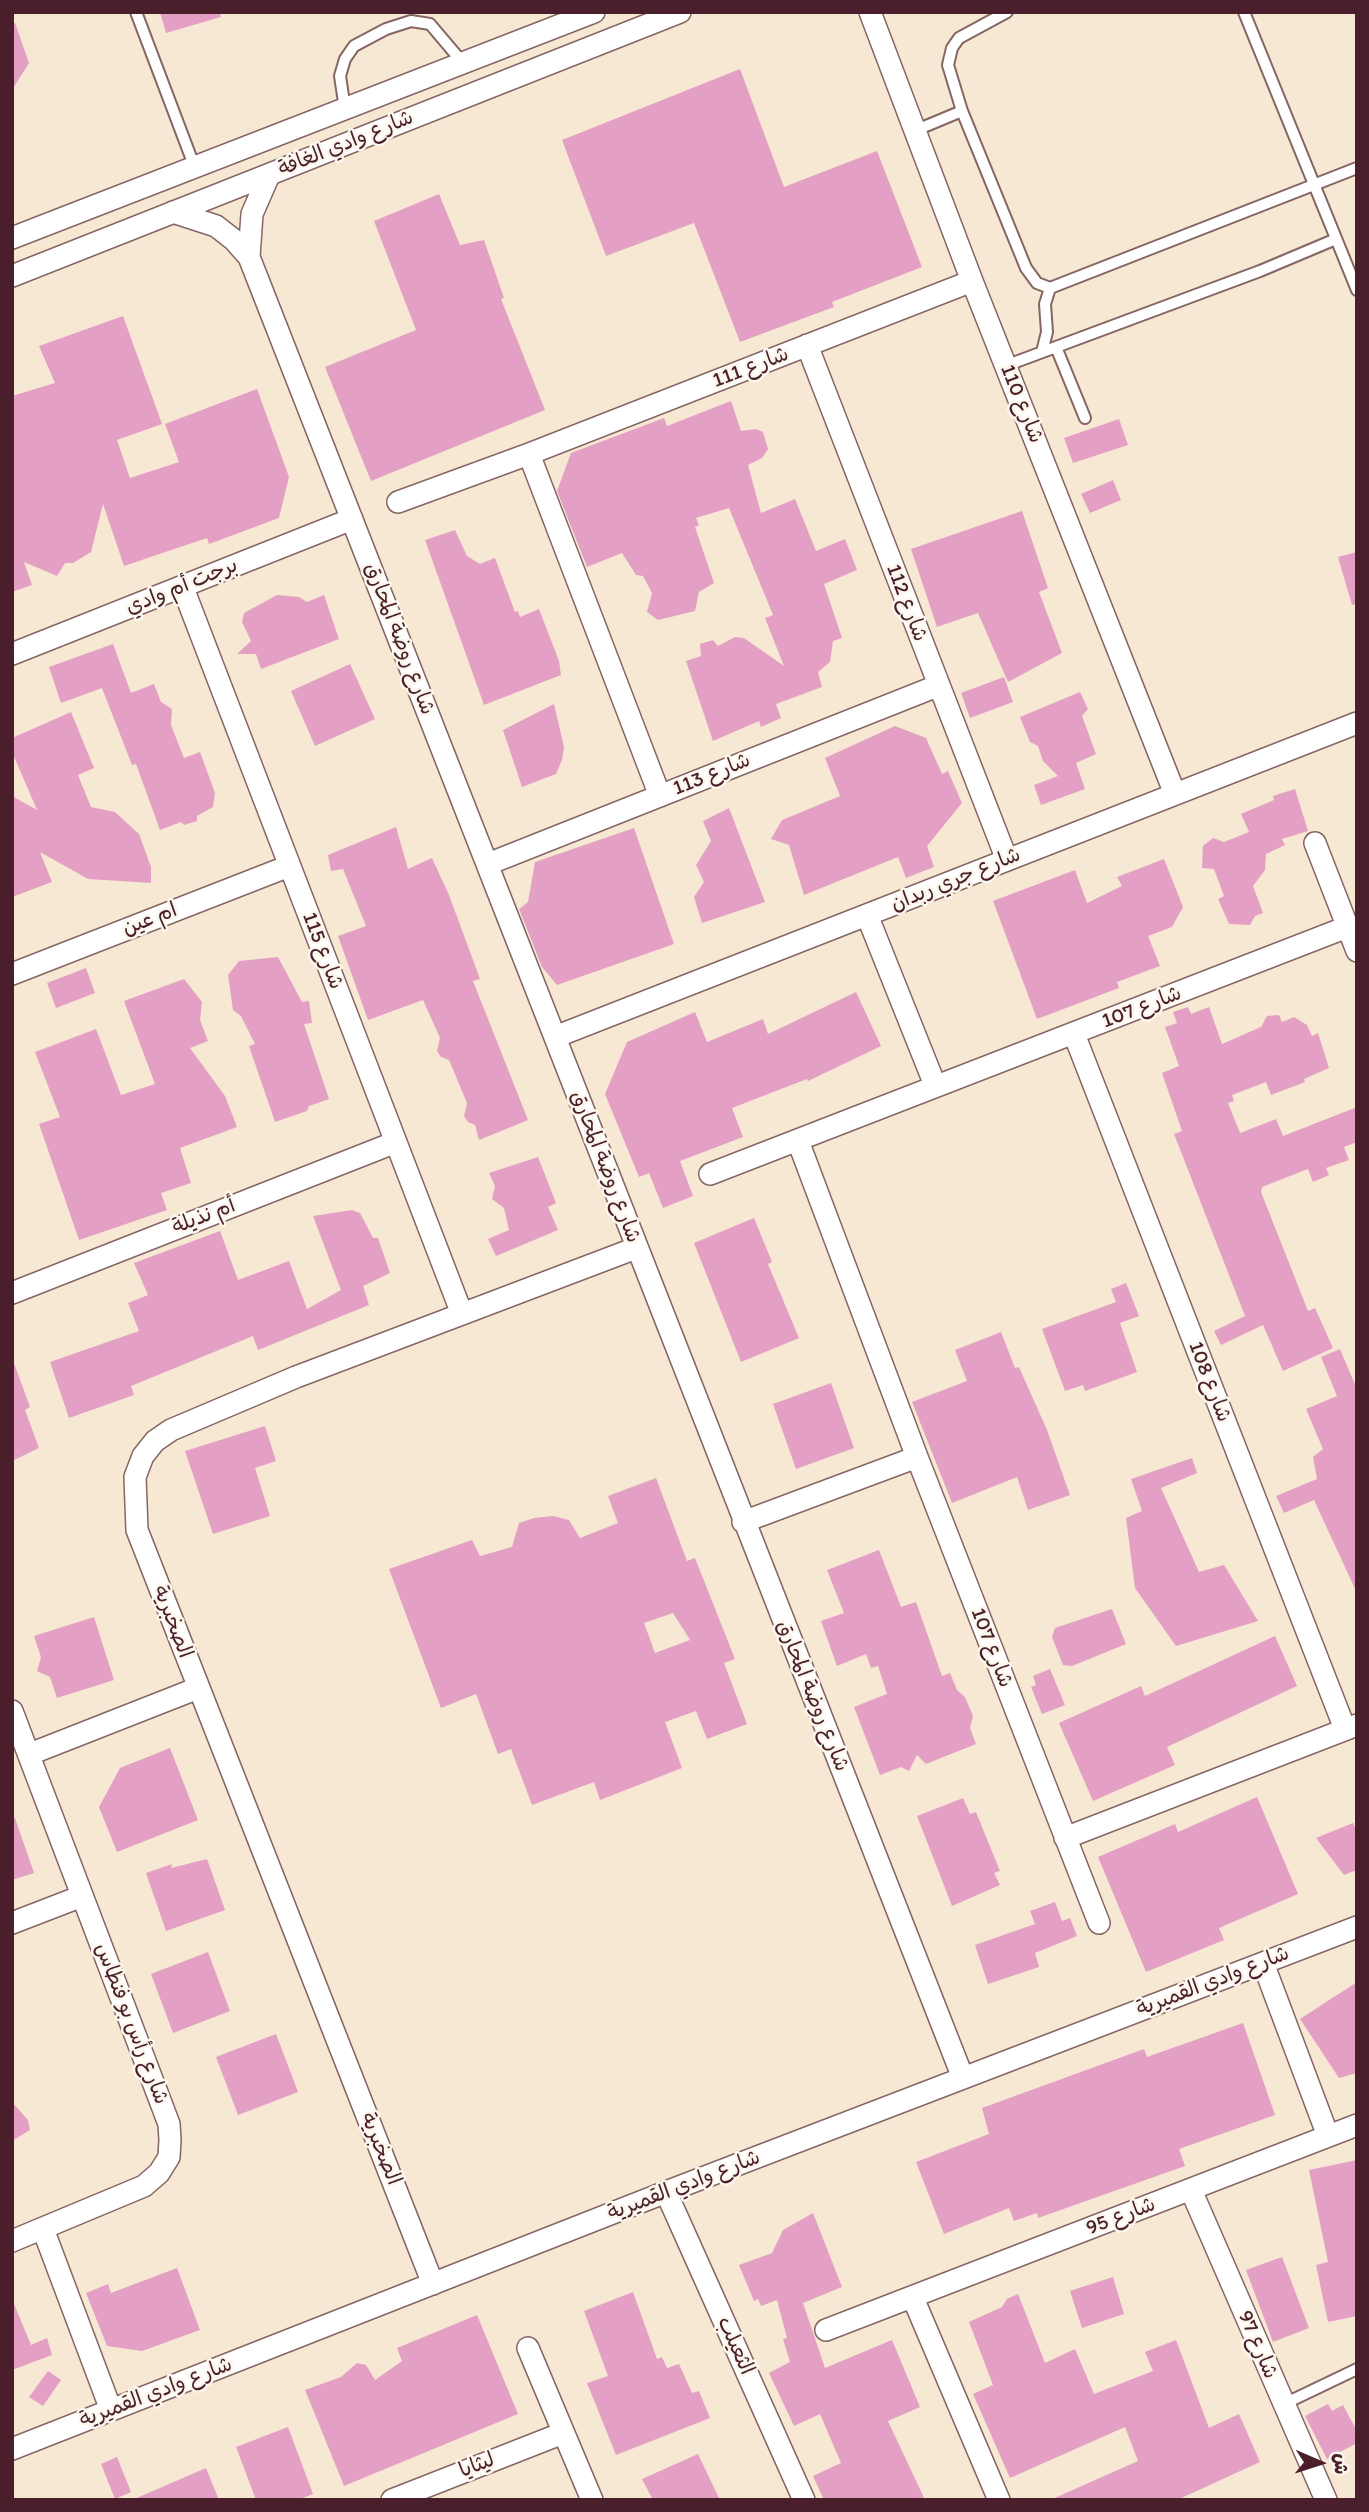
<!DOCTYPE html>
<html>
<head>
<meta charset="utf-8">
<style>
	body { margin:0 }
	#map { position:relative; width:1369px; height:2512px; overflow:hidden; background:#f6e8d2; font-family:Itim,"Playpen Sans Arabic",sans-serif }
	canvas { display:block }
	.frame { position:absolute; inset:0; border:14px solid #4a1f2b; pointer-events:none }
	.north { position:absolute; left:1285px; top:2428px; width:70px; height:70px; -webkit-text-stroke:5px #fbf7ec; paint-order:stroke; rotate:93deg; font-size:19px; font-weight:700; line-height:28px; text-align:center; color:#4a1f2b }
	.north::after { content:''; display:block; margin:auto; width:24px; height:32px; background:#4a1f2b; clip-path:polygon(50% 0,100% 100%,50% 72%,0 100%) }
</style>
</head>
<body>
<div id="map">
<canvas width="1369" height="2512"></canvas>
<div class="frame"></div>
<div class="north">ش</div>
</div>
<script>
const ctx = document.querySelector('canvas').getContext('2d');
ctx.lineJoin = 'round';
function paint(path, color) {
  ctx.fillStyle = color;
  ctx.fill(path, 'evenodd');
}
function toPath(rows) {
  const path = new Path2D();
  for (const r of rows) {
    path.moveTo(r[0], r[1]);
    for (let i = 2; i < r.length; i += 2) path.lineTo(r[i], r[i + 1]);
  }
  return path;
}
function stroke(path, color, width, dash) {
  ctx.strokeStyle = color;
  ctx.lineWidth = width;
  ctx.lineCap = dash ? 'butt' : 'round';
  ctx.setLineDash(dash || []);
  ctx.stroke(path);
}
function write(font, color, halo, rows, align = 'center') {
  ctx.font = font + ' Itim,"Playpen Sans Arabic",sans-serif';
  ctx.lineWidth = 5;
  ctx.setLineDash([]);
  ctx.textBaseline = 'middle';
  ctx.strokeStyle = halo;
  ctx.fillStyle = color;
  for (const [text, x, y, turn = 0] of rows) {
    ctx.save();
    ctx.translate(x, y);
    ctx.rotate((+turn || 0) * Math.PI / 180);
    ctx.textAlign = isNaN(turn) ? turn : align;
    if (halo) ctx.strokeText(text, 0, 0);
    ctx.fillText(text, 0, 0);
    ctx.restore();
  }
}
const building = toPath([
	[160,12,220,12,221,17,166,33],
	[15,23,29,63,12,90,12,24],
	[740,69,784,187,877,151,922,267,832,302,834,307,740,342,694,223,606,256,562,140],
	[439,194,460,245,484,240,504,298,501,299,545,410,371,481,325,367,416,330,374,221],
	[123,316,162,424,117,440,130,478,179,462,165,424,257,389,289,477,279,518,209,544,207,538,124,566,103,504,91,552,73,563,65,563,57,576,24,562,32,585,12,592,12,396,55,383,39,346],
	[731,401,741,431,756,429,763,432,768,449,762,458,748,465,761,513,795,499,816,551,845,539,857,570,824,584,842,638,833,641,830,662,818,672,822,687,776,704,781,718,761,727,759,721,713,741,686,661,701,656,700,644,713,640,718,646,735,637,744,638,784,666,765,618,773,615,729,508,696,518,699,525,695,527,714,583,699,592,695,611,658,620,647,612,652,593,643,576,636,575,622,553,587,567,557,491,571,453,664,418,667,426],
	[1119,419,1128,445,1073,463,1064,438],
	[1113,480,1121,500,1090,513,1081,494],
	[1022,511,1048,588,1039,592,1062,653,1008,682,978,613,937,627,911,549],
	[455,530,467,556,480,564,495,558,515,612,518,611,520,617,539,609,559,661,561,675,484,705,425,540],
	[1357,552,1357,604,1352,605,1338,557],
	[277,595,299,597,307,602,324,595,339,639,261,669,256,654,237,654,251,641,242,622,244,613],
	[113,644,131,693,154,684,161,702,172,709,171,725,184,758,200,752,215,793,213,807,197,816,197,821,184,825,181,822,160,830,136,764,132,765,102,688,61,703,49,667],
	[350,664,375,719,315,746,291,691],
	[1004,677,1013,702,970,718,961,693],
	[1080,692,1088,709,1082,716,1096,754,1076,763,1085,789,1041,805,1034,785,1058,776,1043,761,1038,746,1030,742,1020,717],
	[554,704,564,747,562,760,556,774,522,787,503,730],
	[71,712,94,768,78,775,91,807,115,812,139,834,151,867,151,883,88,879,40,852,52,882,12,897,12,796,37,810,12,752,12,738],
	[895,726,926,738,942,774,948,771,962,803,927,846,934,867,906,878,898,857,804,895,789,845,771,839,782,820,840,796,825,758],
	[1295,789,1308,831,1282,839,1285,845,1266,854,1265,870,1253,886,1263,913,1255,916,1250,925,1229,924,1218,899,1224,896,1214,869,1202,868,1203,846,1213,838,1224,842,1249,832,1241,814,1274,800,1273,796],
	[729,808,765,902,702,923,694,897,704,882,696,865,711,841,703,821],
	[396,827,408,869,432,858,449,895,480,979,473,981,528,1120,479,1140,475,1125,468,1122,464,1116,467,1103,449,1060,441,1057,437,1051,440,1038,423,1000,368,1020,338,936,366,926,343,869,331,871,328,855],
	[634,828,674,944,557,985,542,967,519,909,528,902,535,862],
	[1164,859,1183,907,1172,927,1148,936,1160,966,1117,982,1119,988,1037,1019,993,901,1075,870,1087,903,1122,886,1117,877],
	[278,957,302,1002,309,1001,312,1023,304,1024,329,1099,309,1106,307,1111,275,1122,249,1046,255,1044,241,1016,233,1010,228,975,239,961],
	[86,968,95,993,56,1008,47,983],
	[184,979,202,1002,200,1020,208,1041,190,1048,225,1096,237,1127,180,1148,191,1183,161,1193,167,1210,79,1240,39,1124,60,1117,35,1052,96,1029,121,1095,155,1084,124,1001],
	[856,992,881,1046,808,1081,807,1079,732,1108,743,1137,680,1161,693,1196,663,1208,649,1173,639,1177,605,1094,627,1042,695,1012,707,1042,763,1019,768,1034],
	[1188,1007,1191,1014,1209,1007,1222,1044,1261,1027,1267,1016,1279,1015,1282,1022,1294,1017,1307,1025,1312,1036,1318,1033,1329,1068,1304,1079,1305,1082,1271,1095,1266,1082,1232,1095,1234,1101,1228,1103,1240,1133,1276,1119,1283,1136,1357,1107,1357,1142,1344,1147,1349,1160,1326,1168,1329,1175,1313,1182,1308,1169,1262,1187,1261,1192,1308,1311,1315,1308,1333,1348,1283,1371,1263,1325,1221,1345,1214,1331,1245,1316,1174,1134,1182,1131,1162,1073,1179,1066,1165,1027,1177,1023,1173,1012],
	[538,1157,556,1203,548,1207,558,1230,496,1256,488,1239,509,1230,504,1208,492,1199,495,1186,489,1173],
	[352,1210,360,1213,373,1238,378,1238,390,1273,363,1286,369,1305,258,1350,253,1336,131,1386,134,1395,69,1418,50,1362,139,1331,128,1303,148,1295,134,1263,220,1231,238,1280,289,1261,307,1309,341,1290,313,1216],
	[754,1218,772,1262,768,1264,799,1338,741,1362,694,1243],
	[1126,1283,1139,1316,1120,1323,1137,1372,1085,1391,1083,1385,1065,1391,1042,1329,1116,1302,1111,1289],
	[1001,1332,1015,1368,1019,1367,1047,1430,1070,1495,1028,1510,1017,1477,952,1503,912,1402,967,1381,955,1350],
	[1340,1349,1357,1389,1357,1593,1314,1500,1284,1513,1276,1496,1317,1479,1313,1457,1323,1449,1306,1409,1337,1396,1321,1357],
	[14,1363,30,1407,25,1410,39,1448,12,1461],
	[831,1383,854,1448,796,1469,773,1404],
	[265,1426,276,1461,255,1468,270,1516,213,1534,185,1451],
	[1192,1458,1197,1473,1161,1488,1199,1572,1224,1565,1258,1621,1176,1646,1135,1588,1126,1518,1142,1511,1131,1479],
	[656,1478,687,1561,695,1558,735,1659,724,1663,747,1724,707,1739,696,1711,665,1722,682,1768,600,1800,594,1782,532,1805,511,1749,498,1754,476,1694,441,1708,389,1569,472,1540,480,1556,512,1547,519,1523,534,1518,553,1516,569,1520,580,1538,618,1523,608,1496],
	[673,1613,690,1640,655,1653,644,1623],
	[879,1550,901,1607,916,1602,942,1676,950,1673,957,1690,965,1697,973,1716,970,1728,976,1744,926,1764,917,1755,909,1771,901,1767,880,1775,854,1707,887,1694,878,1666,871,1668,866,1654,837,1666,821,1621,844,1613,827,1570],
	[1112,1609,1126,1644,1072,1666,1063,1665,1052,1637,1055,1628],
	[94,1617,114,1680,57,1698,50,1677,37,1671,41,1657,34,1636],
	[1275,1636,1297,1686,1167,1747,1175,1765,1093,1801,1059,1723,1141,1686,1145,1696],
	[1050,1669,1065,1705,1042,1714,1031,1687,1036,1685,1033,1676],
	[170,1748,198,1820,117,1852,99,1807,120,1768],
	[1257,1797,1298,1894,1219,1928,1224,1940,1146,1972,1098,1857,1175,1824,1178,1832],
	[963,1798,970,1814,976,1812,1000,1871,994,1873,1000,1885,952,1906,917,1816],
	[12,1818,15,1818,34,1873,12,1880],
	[1353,1823,1357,1832,1357,1870,1344,1875,1316,1838],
	[207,1859,225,1910,166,1931,146,1873,172,1864,171,1868],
	[1055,1902,1062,1921,1070,1918,1077,1936,1035,1953,1039,1967,988,1984,975,1945,1035,1924,1030,1911],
	[208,1952,230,2011,173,2033,151,1974],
	[1357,1982,1357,2073,1339,2078,1300,2019],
	[1243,2023,1275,2115,1179,2149,1185,2166,1038,2218,1037,2213,1014,2221,1009,2208,944,2234,916,2162,989,2134,982,2108,1144,2049,1147,2057],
	[276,2034,298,2092,238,2115,216,2057],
	[12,2102,28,2120,30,2130,12,2141],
	[1357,2160,1357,2316,1328,2322,1316,2265,1328,2262,1309,2170],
	[813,2213,842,2287,803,2303,825,2368,892,2340,920,2407,888,2421,925,2500,824,2500,813,2476,841,2463,820,2414,794,2426,769,2373,790,2362,783,2339,787,2338,777,2300,761,2306,758,2299,754,2301,739,2265,772,2253,783,2230],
	[1282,2257,1309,2328,1273,2342,1246,2270],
	[177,2268,200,2330,142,2351,107,2346,86,2293,108,2284,111,2293],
	[1113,2277,1124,2314,1082,2328,1070,2291],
	[633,2292,657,2359,662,2357,667,2368,679,2364,692,2393,699,2391,710,2418,616,2455,587,2383,608,2376,584,2311],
	[1018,2294,1045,2363,1075,2349,1094,2394,1153,2371,1145,2352,1176,2340,1209,2428,1239,2414,1260,2462,1177,2500,1050,2500,1138,2461,1125,2427,1010,2478,973,2394,993,2385,969,2322,1002,2307,1007,2299],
	[12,2299,31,2345,47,2338,52,2355,12,2370],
	[477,2315,518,2414,344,2486,305,2390,341,2377,357,2363,366,2365,375,2380,402,2361,397,2348],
	[48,2371,61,2380,43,2406,29,2397],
	[1328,2404,1332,2411,1343,2405,1357,2431,1357,2443,1327,2459,1305,2416],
	[288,2427,313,2494,298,2500,256,2500,236,2447],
	[698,2454,720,2500,653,2500,642,2479],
	[117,2457,131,2492,115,2499,101,2464],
	[206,2468,219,2500,132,2500]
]);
const lane = toPath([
	[136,12,195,168],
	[1244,12,1357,290],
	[345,109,340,76,345,59,354,46,386,29,411,21,430,24,463,63],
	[962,111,948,65,952,48,959,38,1007,12],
	[914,131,962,111,1026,268,1037,283,1050,288,1357,168],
	[1056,347,1085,418],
	[1042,352,1047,332,1045,304,1050,288],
	[1005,366,1260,271,1336,239],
	[1284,2404,1357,2369]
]);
const street = toPath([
	[870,12,972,281,1175,794],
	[173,212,216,226,234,240,249,257,963,2078],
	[12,238,594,12],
	[249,257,252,214,269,175],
	[12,276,680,12],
	[807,345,1007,860],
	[529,454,660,796],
	[398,502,529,454,972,281],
	[183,588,462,1314],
	[12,654,352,519],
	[1315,843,1357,951],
	[488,864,937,686],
	[867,915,935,1085],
	[12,974,289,866],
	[1074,1034,1345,1729],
	[555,1037,1357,723],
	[798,1141,917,1457,1099,1923],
	[710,1174,1347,927],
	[12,1293,396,1142],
	[743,1522,917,1457],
	[12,1711,169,2124,170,2140,169,2157,159,2173,144,2186,12,2241],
	[30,1754,198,1688],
	[1065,1838,1357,1725],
	[12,1923,82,1896],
	[1263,1963,1328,2136],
	[1191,2190,1326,2500],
	[666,2192,804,2500],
	[43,2229,111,2410],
	[433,2284,137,1530,135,1477,143,1456,155,1441,171,1430,296,1377,636,1248],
	[913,2298,999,2500],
	[826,2330,1357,2125],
	[528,2348,592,2500],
	[12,2449,666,2192,1357,1927],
	[392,2500,563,2433]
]);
const streetNames = [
	["شارع وادي الغافة",346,144,-22],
	["شارع 111",751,368,-21],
	["شارع 110",1021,404,68],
	["برجت أم وادي",182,587,-22],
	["شارع 112",906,603,69],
	["شارع روضة المحارق",399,639,69],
	["شارع 113",712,775,-22],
	["شارع جري ربدان",956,880,-22],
	["ام عين",150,920,-21],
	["شارع 115",322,951,69],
	["شارع 107",1142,1008,-21],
	["شارع روضة المحارق",605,1167,69],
	["أم نذيلة",204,1217,-21],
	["شارع 108",1209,1382,69],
	["الصخبرية",172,1622,69],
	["شارع 107",991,1648,69],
	["شارع روضة المحارق",812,1696,68],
	["شارع وادي القميرية",1213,1982,-21],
	["شارع رأس بو فنطاس",131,2024,69],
	["الصخبرية",380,2149,68],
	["شارع وادي القميرية",684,2186,-21],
	["شارع 95",1121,2217,-21],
	["شارع 97",1257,2345,67],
	["الثعيلب",735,2346,66],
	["شارع وادي القميرية",156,2393,-21],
	["ليثايا",477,2466,-21]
];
paint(building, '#e4a0c4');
stroke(lane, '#866565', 14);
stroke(street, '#866565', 24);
stroke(lane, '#fff', 10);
stroke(street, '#fff', 21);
write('21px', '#4a1f2b', '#fbf7ec', streetNames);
</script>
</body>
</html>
